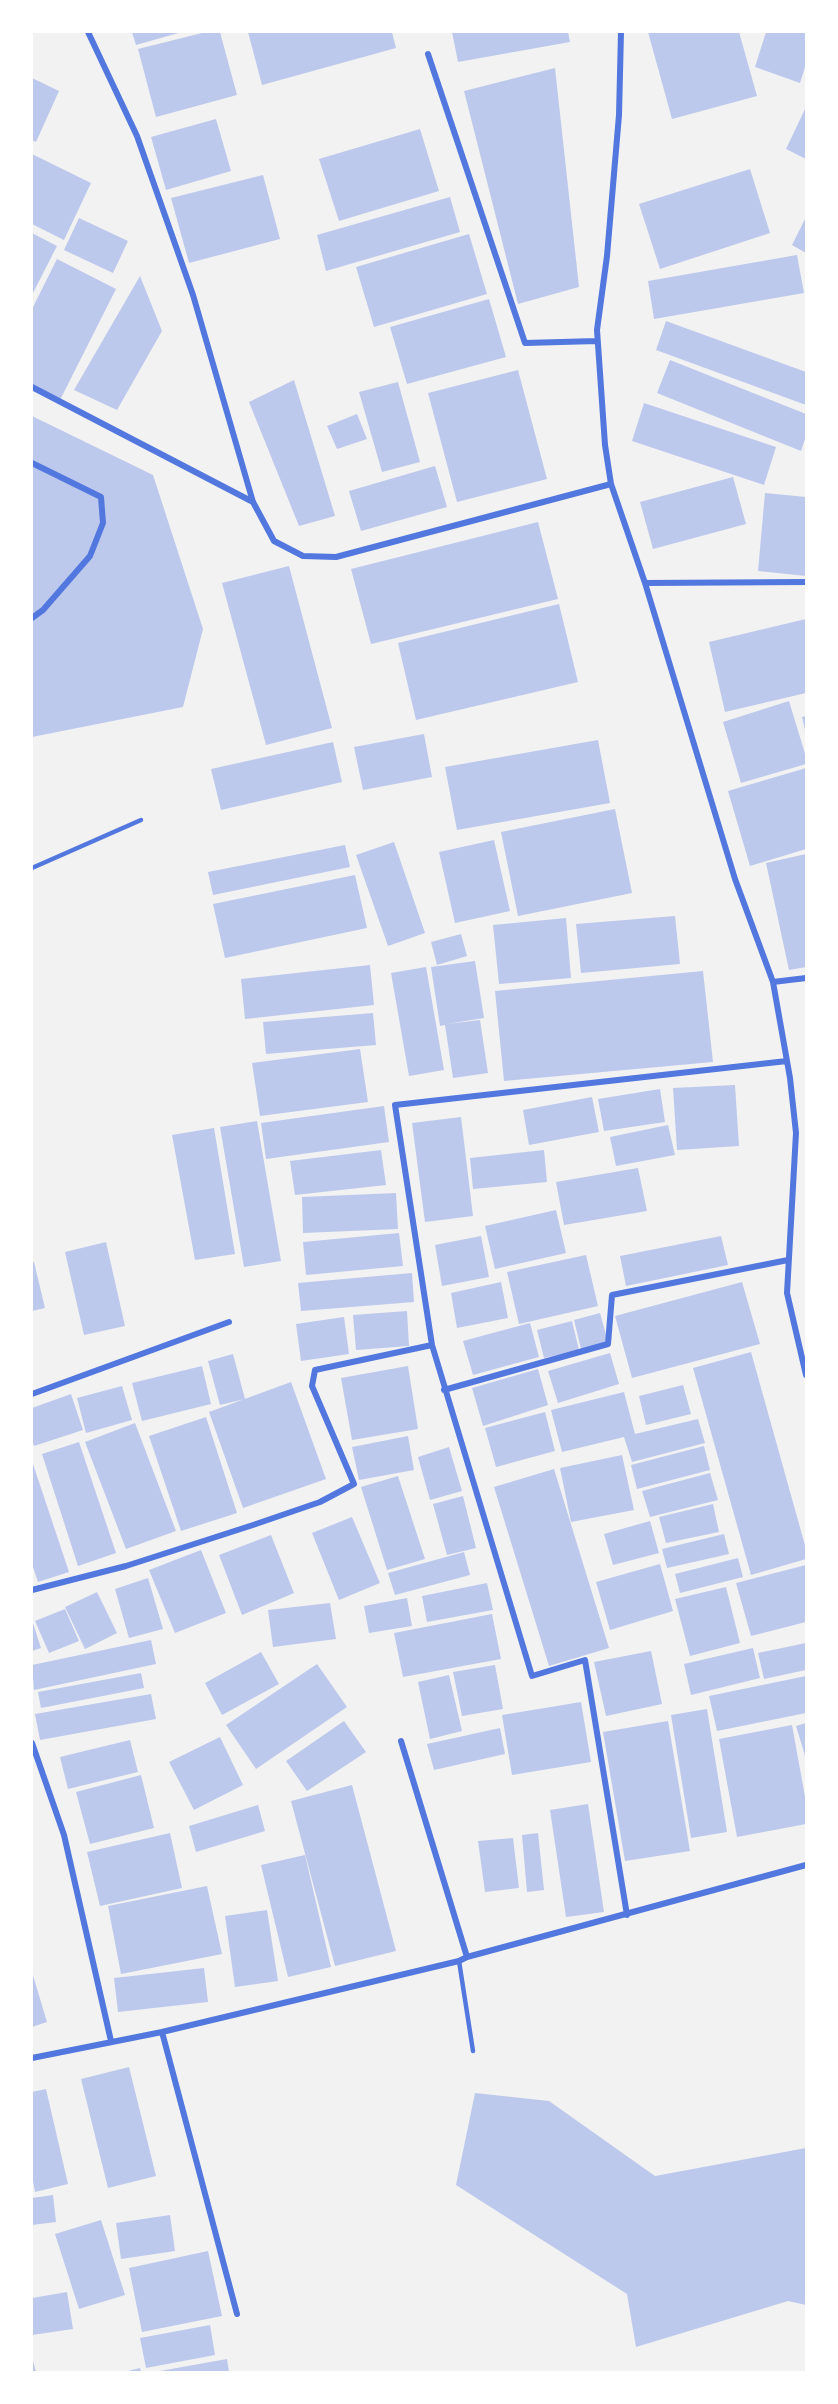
<!DOCTYPE html>
<html>
<head>
<meta charset="utf-8">
<style>
	body { margin:0 }
	#map { position:relative; width:838px; height:2404px; overflow:hidden; background:#f2f2f2; font-family:Raleway,sans-serif }
	canvas { display:block }
	.frame { position:absolute; inset:0; border:33px solid #fff; pointer-events:none }
</style>
</head>
<body>
<div id="map">
<canvas width="838" height="2404"></canvas>
<div class="frame"></div>
</div>
<script>
const ctx = document.querySelector('canvas').getContext('2d');
ctx.lineJoin = 'round';
function paint(path, color) {
  ctx.fillStyle = color;
  ctx.fill(path, 'evenodd');
}
function toPath(rows) {
  const path = new Path2D();
  for (const r of rows) {
    path.moveTo(r[0], r[1]);
    for (let i = 2; i < r.length; i += 2) path.lineTo(r[i], r[i + 1]);
  }
  return path;
}
function stroke(path, color, width, dash) {
  ctx.strokeStyle = color;
  ctx.lineWidth = width;
  ctx.lineCap = dash ? 'butt' : 'round';
  ctx.setLineDash(dash || []);
  ctx.stroke(path);
}
const building = toPath([
	[132,32,182,32,136,45],
	[206,32,220,32,237,95,156,117,138,49],
	[248,32,392,32,396,48,262,85],
	[452,32,568,32,570,42,458,62],
	[648,32,739,32,757,96,672,119],
	[766,32,806,32,806,64,800,83,755,67],
	[555,68,579,287,518,304,464,91],
	[32,78,59,91,36,142,32,140],
	[806,107,806,159,786,149],
	[216,119,231,171,166,190,151,137],
	[420,129,439,191,339,221,319,159],
	[32,154,91,183,64,240,32,224],
	[750,169,770,233,660,269,639,204],
	[263,175,280,239,189,263,171,198],
	[450,197,460,232,326,271,317,235],
	[806,217,806,253,792,245],
	[79,218,128,241,113,273,64,250],
	[32,233,57,246,32,295],
	[469,234,487,294,374,327,356,267],
	[797,255,804,293,654,319,648,281],
	[57,259,116,289,60,400,32,386,32,309],
	[140,276,162,331,117,410,74,390],
	[489,299,506,357,407,384,390,327],
	[666,321,806,372,806,405,656,350],
	[670,360,806,414,806,436,801,451,657,393],
	[518,370,547,479,457,502,428,393],
	[294,380,335,516,299,526,249,402],
	[398,382,420,462,382,472,359,392],
	[644,403,776,447,764,485,632,441],
	[357,414,367,439,337,449,327,426],
	[32,416,153,475,203,629,183,707,32,737],
	[435,466,447,507,361,531,349,491],
	[733,477,746,524,653,549,640,502],
	[765,493,806,497,806,576,758,571],
	[538,522,558,599,371,644,351,569],
	[289,566,332,728,266,745,222,583],
	[559,604,578,682,416,720,398,643],
	[806,619,806,693,725,712,709,642],
	[789,701,806,757,806,764,741,783,723,722],
	[806,716,806,734,802,717],
	[424,734,432,777,363,790,354,747],
	[598,740,610,803,457,830,445,767],
	[333,742,342,782,221,810,211,769],
	[806,768,806,849,750,866,728,791],
	[615,809,632,893,518,916,501,832],
	[494,840,510,911,455,923,439,852],
	[394,842,425,933,388,946,356,855],
	[345,845,350,867,213,895,208,872],
	[806,854,806,967,789,970,766,863],
	[355,875,367,928,225,958,213,904],
	[675,916,680,964,581,973,576,924],
	[566,918,571,978,499,984,493,925],
	[461,934,467,956,437,965,431,942],
	[475,961,484,1018,447,1024,480,1020,488,1073,453,1078,445,1025,440,1026,431,967],
	[370,965,374,1005,245,1019,241,979],
	[426,967,444,1070,409,1076,391,973],
	[703,971,713,1062,504,1081,495,991],
	[373,1013,376,1045,266,1054,263,1022],
	[360,1049,368,1102,260,1116,252,1063],
	[735,1085,739,1146,677,1150,673,1088],
	[660,1089,665,1122,604,1131,598,1099],
	[592,1097,599,1132,529,1145,523,1110],
	[384,1106,389,1142,266,1159,261,1123],
	[461,1117,473,1216,425,1222,412,1123],
	[257,1121,281,1261,244,1267,220,1127],
	[668,1125,675,1155,616,1166,610,1137],
	[214,1128,235,1254,195,1260,172,1135],
	[381,1150,386,1185,295,1195,290,1161],
	[544,1150,547,1182,473,1189,470,1158],
	[638,1168,647,1211,564,1225,556,1182],
	[396,1193,398,1229,303,1233,302,1197],
	[556,1210,566,1253,495,1269,485,1226],
	[399,1233,403,1266,306,1275,303,1242],
	[481,1236,489,1277,442,1286,435,1245],
	[721,1236,728,1265,626,1286,620,1256],
	[106,1242,125,1326,84,1335,65,1252],
	[586,1255,598,1306,519,1324,507,1272],
	[34,1262,45,1308,32,1311,32,1263],
	[412,1273,414,1302,301,1311,298,1283],
	[501,1282,508,1318,457,1328,451,1293],
	[742,1282,760,1344,632,1378,615,1316],
	[407,1311,409,1346,356,1350,353,1315],
	[600,1313,608,1342,581,1349,574,1320],
	[344,1317,349,1354,301,1361,296,1324],
	[572,1321,579,1350,544,1358,537,1330],
	[530,1323,539,1357,473,1375,463,1341],
	[751,1352,806,1549,806,1559,751,1575,693,1368],
	[610,1353,619,1384,558,1403,548,1371],
	[233,1354,245,1399,220,1405,208,1361],
	[202,1366,211,1404,142,1421,132,1383],
	[408,1366,418,1429,352,1440,341,1378],
	[538,1369,548,1405,483,1426,472,1388],
	[291,1382,326,1479,243,1508,209,1412],
	[683,1385,691,1414,646,1425,639,1396],
	[122,1386,132,1420,86,1433,77,1398],
	[624,1392,635,1434,698,1419,705,1443,632,1462,624,1437,562,1452,551,1410],
	[71,1394,83,1430,34,1446,32,1439,32,1408],
	[545,1412,555,1451,496,1467,485,1428],
	[206,1417,237,1513,181,1531,149,1436],
	[135,1423,176,1531,126,1549,85,1442],
	[408,1436,414,1470,359,1480,352,1447],
	[79,1442,116,1553,78,1566,42,1454],
	[704,1446,710,1470,637,1489,631,1465],
	[449,1447,462,1491,430,1500,418,1457],
	[622,1455,634,1510,571,1522,560,1468],
	[32,1461,69,1572,38,1582,32,1564],
	[554,1469,609,1648,549,1666,494,1487],
	[710,1473,718,1500,650,1517,642,1491],
	[398,1476,425,1559,387,1570,361,1487],
	[463,1496,476,1548,447,1555,433,1504],
	[713,1504,719,1532,666,1543,659,1517],
	[352,1517,380,1583,339,1600,312,1533],
	[650,1521,659,1553,613,1565,604,1534],
	[724,1534,729,1554,667,1568,662,1549],
	[271,1535,294,1593,242,1615,219,1555],
	[201,1550,226,1613,175,1633,149,1570],
	[464,1552,470,1575,395,1595,388,1573],
	[738,1558,743,1577,680,1593,675,1574],
	[660,1564,673,1611,610,1630,596,1582],
	[806,1565,806,1622,751,1636,736,1583],
	[148,1578,163,1629,129,1638,115,1589],
	[487,1583,493,1610,427,1622,422,1596],
	[726,1587,740,1643,690,1656,675,1599],
	[97,1592,117,1633,85,1649,65,1607],
	[407,1598,412,1626,369,1633,364,1606],
	[330,1603,336,1639,273,1647,268,1610],
	[65,1609,79,1641,49,1653,35,1621],
	[492,1614,501,1659,403,1677,394,1633],
	[32,1620,41,1648,32,1651],
	[151,1640,156,1664,34,1690,32,1665],
	[806,1643,806,1670,764,1679,758,1653],
	[753,1648,760,1678,691,1695,684,1664],
	[651,1651,662,1704,606,1716,594,1662],
	[261,1652,279,1684,222,1715,205,1683],
	[317,1664,347,1707,256,1769,226,1725],
	[495,1665,503,1709,462,1716,453,1672],
	[141,1673,144,1688,41,1708,38,1692],
	[449,1675,462,1731,430,1739,418,1682],
	[806,1676,806,1713,717,1731,709,1696],
	[151,1694,156,1719,40,1740,35,1714],
	[581,1702,591,1762,512,1775,502,1715],
	[707,1709,727,1832,691,1838,671,1715],
	[344,1721,366,1752,307,1791,286,1761],
	[668,1721,690,1851,625,1861,603,1732],
	[806,1723,806,1759,796,1726],
	[792,1725,806,1802,806,1824,737,1837,719,1739],
	[500,1728,505,1754,434,1770,427,1744],
	[220,1737,243,1785,194,1810,169,1762],
	[130,1740,138,1772,68,1789,60,1757],
	[141,1775,154,1828,90,1844,76,1792],
	[352,1785,396,1951,335,1966,291,1801],
	[588,1804,604,1912,566,1917,550,1810],
	[258,1805,265,1831,196,1852,189,1826],
	[170,1833,182,1888,100,1906,87,1852],
	[538,1833,544,1890,527,1892,522,1835],
	[513,1838,519,1888,485,1892,478,1841],
	[305,1855,331,1967,288,1977,261,1865],
	[207,1886,222,1954,121,1974,108,1906],
	[267,1910,278,1981,235,1987,225,1916],
	[204,1968,208,2002,118,2012,114,1978],
	[32,1972,47,2022,32,2027],
	[129,2067,156,2176,108,2188,81,2079],
	[46,2089,68,2184,35,2192,32,2176,32,2092],
	[475,2093,549,2101,655,2176,806,2148,806,2305,788,2301,636,2347,627,2294,456,2185],
	[53,2195,56,2222,32,2225,32,2198],
	[170,2215,175,2251,121,2259,116,2223],
	[101,2220,125,2295,79,2309,55,2234],
	[208,2251,222,2316,142,2332,129,2268],
	[67,2292,73,2329,32,2335,32,2298],
	[210,2325,215,2355,146,2368,140,2338],
	[32,2357,36,2372,32,2372],
	[227,2359,229,2372,160,2372,160,2371],
	[140,2368,141,2372,124,2372]
]);
const service = toPath([
	[32,868,141,820],
	[459,1961,473,2051]
]);
const minor = toPath([
	[88,32,137,136,193,295,253,502,274,541,303,556,336,557,611,484],
	[621,32,619,115,607,256,597,330,605,445,611,484,645,583,735,879,773,982,790,1078,796,1133,787,1293,806,1375],
	[428,54,525,343,597,341],
	[32,387,253,502],
	[32,463,101,497,103,523,90,556,43,610,32,618],
	[645,583,806,582],
	[773,982,806,978],
	[432,1345,532,1676,585,1660,627,1915],
	[444,1390,608,1344,612,1295,788,1260],
	[32,1394,229,1322],
	[32,1590,126,1566,253,1525,320,1502,354,1484,312,1386,315,1370,432,1345,395,1105,787,1061],
	[401,1741,467,1957],
	[32,1743,64,1835,111,2041],
	[162,2032,237,2314],
	[32,2058,162,2032,459,1961,467,1957,806,1865]
]);
paint(building, '#bdc9ec');
stroke(service, '#5277de', 4.5);
stroke(minor, '#5277de', 6);
</script>
</body>
</html>
